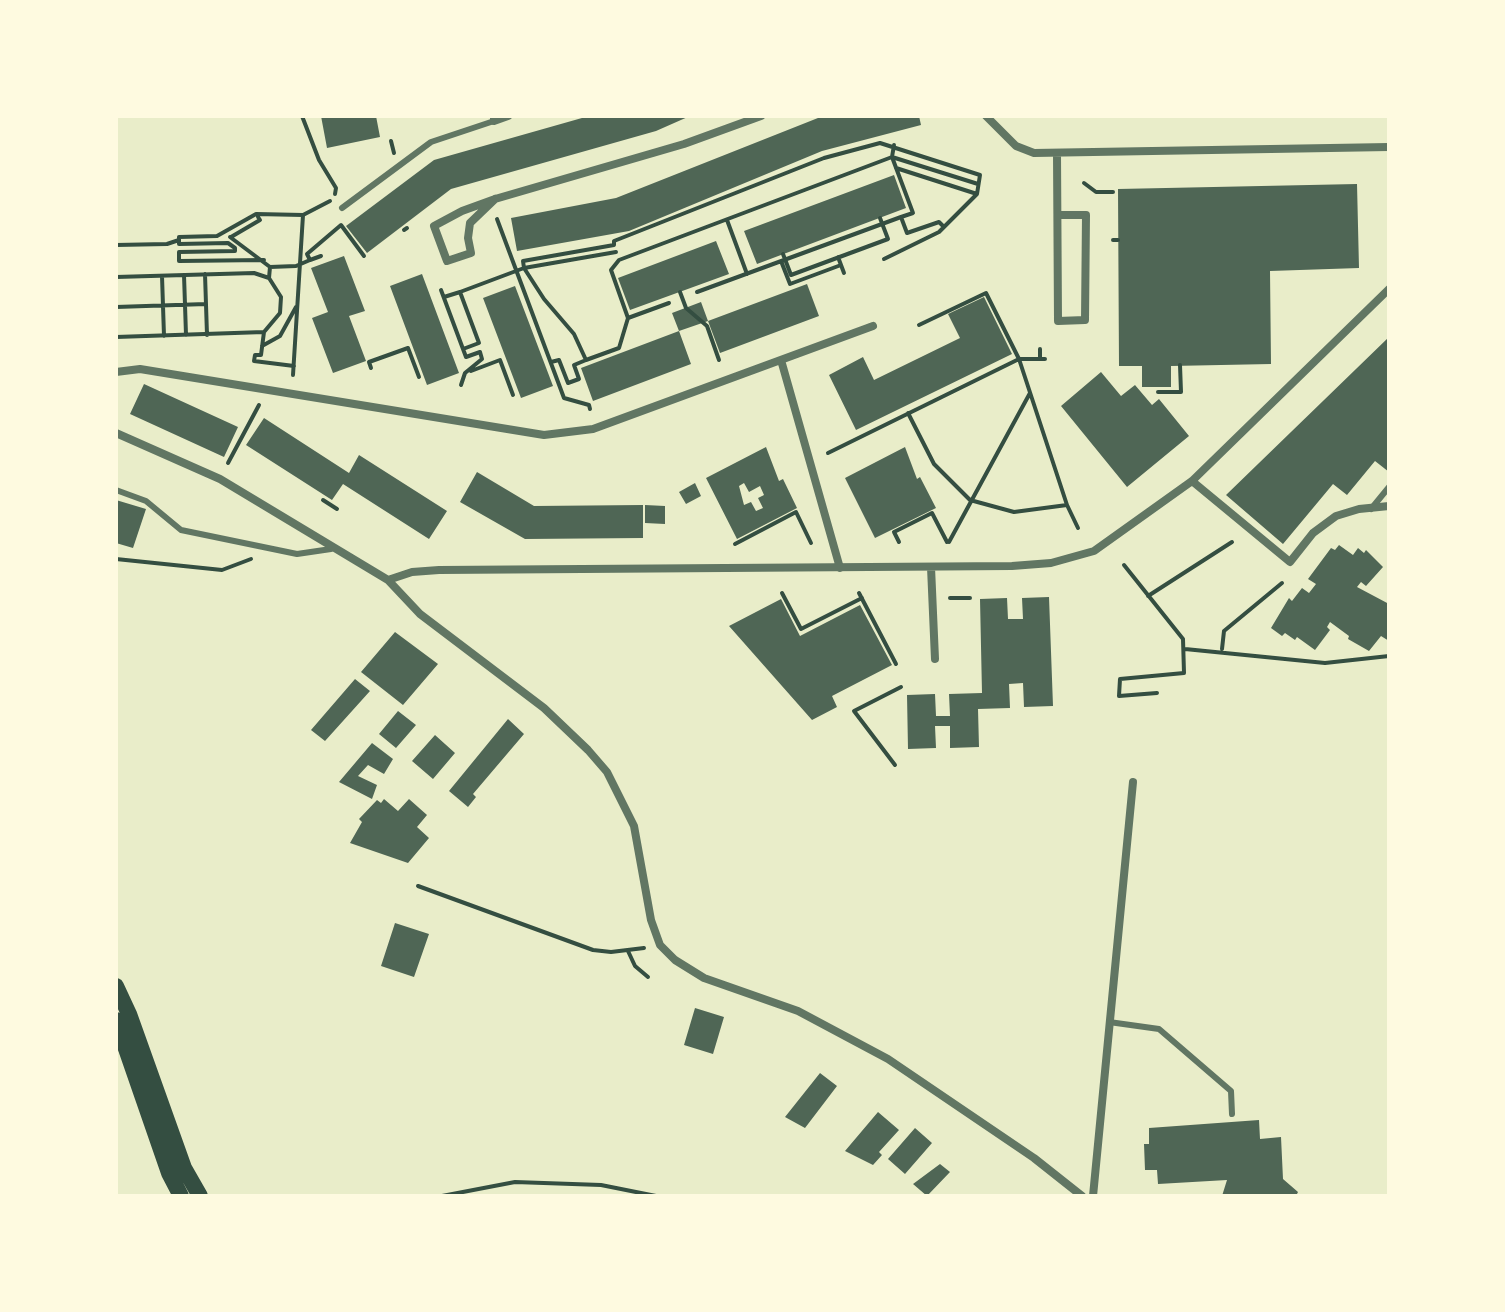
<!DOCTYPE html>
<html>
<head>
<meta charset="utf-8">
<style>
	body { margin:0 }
	#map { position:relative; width:1505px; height:1312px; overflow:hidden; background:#e9edc9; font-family:Quicksand,sans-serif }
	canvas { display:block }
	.frame { position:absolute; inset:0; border:118px solid #fefae0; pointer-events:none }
</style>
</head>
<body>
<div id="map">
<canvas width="1505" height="1312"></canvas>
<div class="frame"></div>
</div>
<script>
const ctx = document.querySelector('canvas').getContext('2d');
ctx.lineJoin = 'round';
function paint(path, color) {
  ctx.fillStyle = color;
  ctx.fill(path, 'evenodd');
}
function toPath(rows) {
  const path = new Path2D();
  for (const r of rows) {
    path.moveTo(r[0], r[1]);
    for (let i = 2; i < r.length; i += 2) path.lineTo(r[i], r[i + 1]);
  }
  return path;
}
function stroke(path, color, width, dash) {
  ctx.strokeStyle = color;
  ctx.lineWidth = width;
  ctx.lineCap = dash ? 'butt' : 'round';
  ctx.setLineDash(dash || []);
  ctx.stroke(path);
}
const building = toPath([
	[321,116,376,116,380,137,327,148],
	[589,116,690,116,656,131,451,189,367,253,346,226,434,160],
	[823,116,919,116,921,125,822,151,629,231,517,251,511,218,616,198],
	[894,175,906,208,757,264,744,231],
	[1357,184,1359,268,1270,271,1271,364,1171,366,1171,387,1142,387,1142,366,1119,366,1118,189],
	[716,241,729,274,630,310,618,278],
	[344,256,365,311,349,316,366,361,333,373,312,318,328,312,311,268],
	[422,274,459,373,427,385,390,286],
	[807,284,819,316,720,353,708,321],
	[515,286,553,386,521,398,483,298],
	[984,297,1012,354,856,430,829,375,863,357,874,380,960,338,948,314],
	[701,302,708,321,679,331,672,313],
	[679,331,691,364,593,401,581,368],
	[1389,337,1389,472,1375,461,1347,495,1333,484,1283,544,1226,495],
	[1101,372,1121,396,1135,385,1152,405,1159,399,1189,436,1127,487,1061,406],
	[144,384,238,427,224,457,130,414],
	[264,418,349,473,359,455,447,511,429,539,343,484,332,500,246,445],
	[766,447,779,481,783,479,797,508,737,539,706,478],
	[744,483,749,492,760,486,764,495,758,498,763,508,756,511,751,502,744,505,739,486],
	[905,447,917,479,920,477,936,508,875,538,845,478],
	[477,472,534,506,643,505,643,538,525,539,460,502],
	[695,483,701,496,686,504,679,492],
	[116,500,146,509,133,548,116,543],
	[645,505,665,506,665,524,645,523],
	[1339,545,1353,555,1358,548,1364,553,1366,550,1383,567,1366,586,1361,582,1357,587,1389,604,1389,641,1381,636,1369,651,1348,639,1349,636,1330,622,1327,627,1330,630,1315,650,1297,637,1295,640,1285,633,1282,636,1271,628,1289,598,1292,601,1302,588,1309,593,1316,584,1308,579,1331,548,1335,550],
	[1049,597,1053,706,1024,707,1023,683,1009,684,1010,708,978,709,979,747,950,748,950,726,935,726,936,748,908,749,907,695,935,694,936,716,950,716,949,694,982,693,980,599,1007,598,1008,619,1023,619,1022,598],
	[781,599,800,636,860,605,892,665,832,696,837,707,812,720,729,626],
	[395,632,438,664,403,705,361,672],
	[355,679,370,691,325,741,311,730],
	[398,711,416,725,396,748,379,734],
	[508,719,524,734,473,794,476,797,468,807,449,791],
	[435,735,455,753,433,779,412,761],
	[372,743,393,759,384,774,368,765,358,776,377,785,372,799,339,782],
	[384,799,398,811,409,799,427,815,417,827,429,838,408,863,350,843,362,822,359,819,377,800,381,803],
	[395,923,429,934,414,977,381,966],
	[695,1008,724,1017,713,1054,684,1045],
	[820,1073,837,1086,805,1128,785,1117],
	[878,1112,899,1130,879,1152,882,1155,873,1165,845,1151],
	[1259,1120,1260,1139,1281,1137,1283,1179,1298,1192,1296,1196,1222,1196,1227,1180,1158,1184,1157,1170,1145,1170,1144,1144,1149,1144,1149,1128],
	[915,1128,932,1143,905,1174,888,1159],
	[940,1164,950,1172,927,1196,913,1184]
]);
const path = toPath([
	[302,116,319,160,336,188,335,194],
	[391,141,394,153],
	[894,145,892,157,913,213,901,217,907,233,939,222,944,227],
	[896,168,977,194],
	[1084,183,1096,192,1113,192],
	[497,219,564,398,589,405,590,409],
	[727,220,747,274],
	[404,230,407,228],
	[230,237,270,267,296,266,310,260,307,254,341,225,364,256],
	[231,237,260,220,258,217],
	[1113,240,1118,240],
	[116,245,167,244,179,240],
	[616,252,524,268,523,261,614,245,614,241,824,158,880,143,980,175,977,194],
	[783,254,791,275,888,239,880,218],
	[838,257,844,273],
	[884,259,939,232,977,194],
	[264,260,179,261,179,252,235,251,235,248,228,243,179,244,179,237,217,236,256,214,303,215],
	[310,260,321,256],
	[781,261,790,284,841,265],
	[205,274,207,335],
	[184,275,186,335],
	[162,276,164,336],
	[116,277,254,273,269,278],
	[441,290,466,357,480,352,482,359,465,373,461,385],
	[680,292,686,308,707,326,719,360],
	[697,292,901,217],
	[444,297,460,292],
	[116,307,206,304],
	[628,318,669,303],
	[919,325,986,293,1019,359,1067,505,1078,528],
	[116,337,264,332],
	[262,346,280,336,296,307],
	[463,349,479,343,460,292,524,268,544,299,574,334,586,360,574,365,579,379,568,383,559,360,551,362],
	[1040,349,1040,359],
	[586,360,619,348,628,318,611,270,619,260,892,157,978,184],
	[254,361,255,355,261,355,264,332,280,313,281,297,269,278,270,267],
	[254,361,294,366],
	[371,368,369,362,408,348,419,377],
	[471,371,500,360,513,395],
	[293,375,303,215,330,201],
	[1158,392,1181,392,1180,365],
	[908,413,934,464,970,500,1014,512,1067,505],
	[828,453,1019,359,1045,359],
	[228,463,259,405],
	[323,500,337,509],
	[899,542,894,532,932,513,947,542],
	[949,542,1030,393],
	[735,544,796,512,811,543],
	[116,559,222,570,251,559],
	[1124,565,1183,639,1184,673,1120,679,1119,696,1157,693],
	[782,593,801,629,862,598],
	[859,593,896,664],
	[1148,596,1232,542],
	[950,598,970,598],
	[1185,649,1325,663,1389,656],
	[1222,649,1224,631,1282,583],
	[895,765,854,711,901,687],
	[418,886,593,950,611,952,644,948],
	[628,951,635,966,648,977],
	[442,1196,515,1182,601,1185,656,1196]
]);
const service = toPath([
	[342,208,431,142,494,121],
	[116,490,146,501,181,530,297,554,331,549],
	[1371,509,1389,487],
	[1109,1022,1159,1029,1231,1091,1232,1114]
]);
const minor = toPath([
	[494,116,494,121,508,116],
	[986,116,1016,146,1034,153,1389,147],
	[1057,154,1058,321,1085,320,1086,215,1058,215],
	[495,199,470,223,468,238,471,253,447,261,434,226,462,211,495,199,684,144,761,116],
	[781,360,840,568],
	[116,372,140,369,544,435,593,429,873,326],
	[116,433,220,479,388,580,420,614,544,708,588,750,607,772,634,826,651,920,660,945,675,960,704,978,798,1011,888,1059,1034,1158,1082,1196],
	[1192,481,1290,562,1313,533,1336,516,1359,509,1389,506],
	[931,567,935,659],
	[388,580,412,572,439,570,1012,566,1051,563,1094,551,1192,481,1389,289],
	[1093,1196,1133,782]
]);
const secondary = toPath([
	[116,986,129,1014,184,1168,200,1196],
	[116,1020,169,1173,181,1196]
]);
paint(building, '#4f6655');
stroke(path, '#344e41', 4);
stroke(service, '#617663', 6);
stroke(minor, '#617663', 8);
stroke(secondary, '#344e41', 16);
</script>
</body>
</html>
